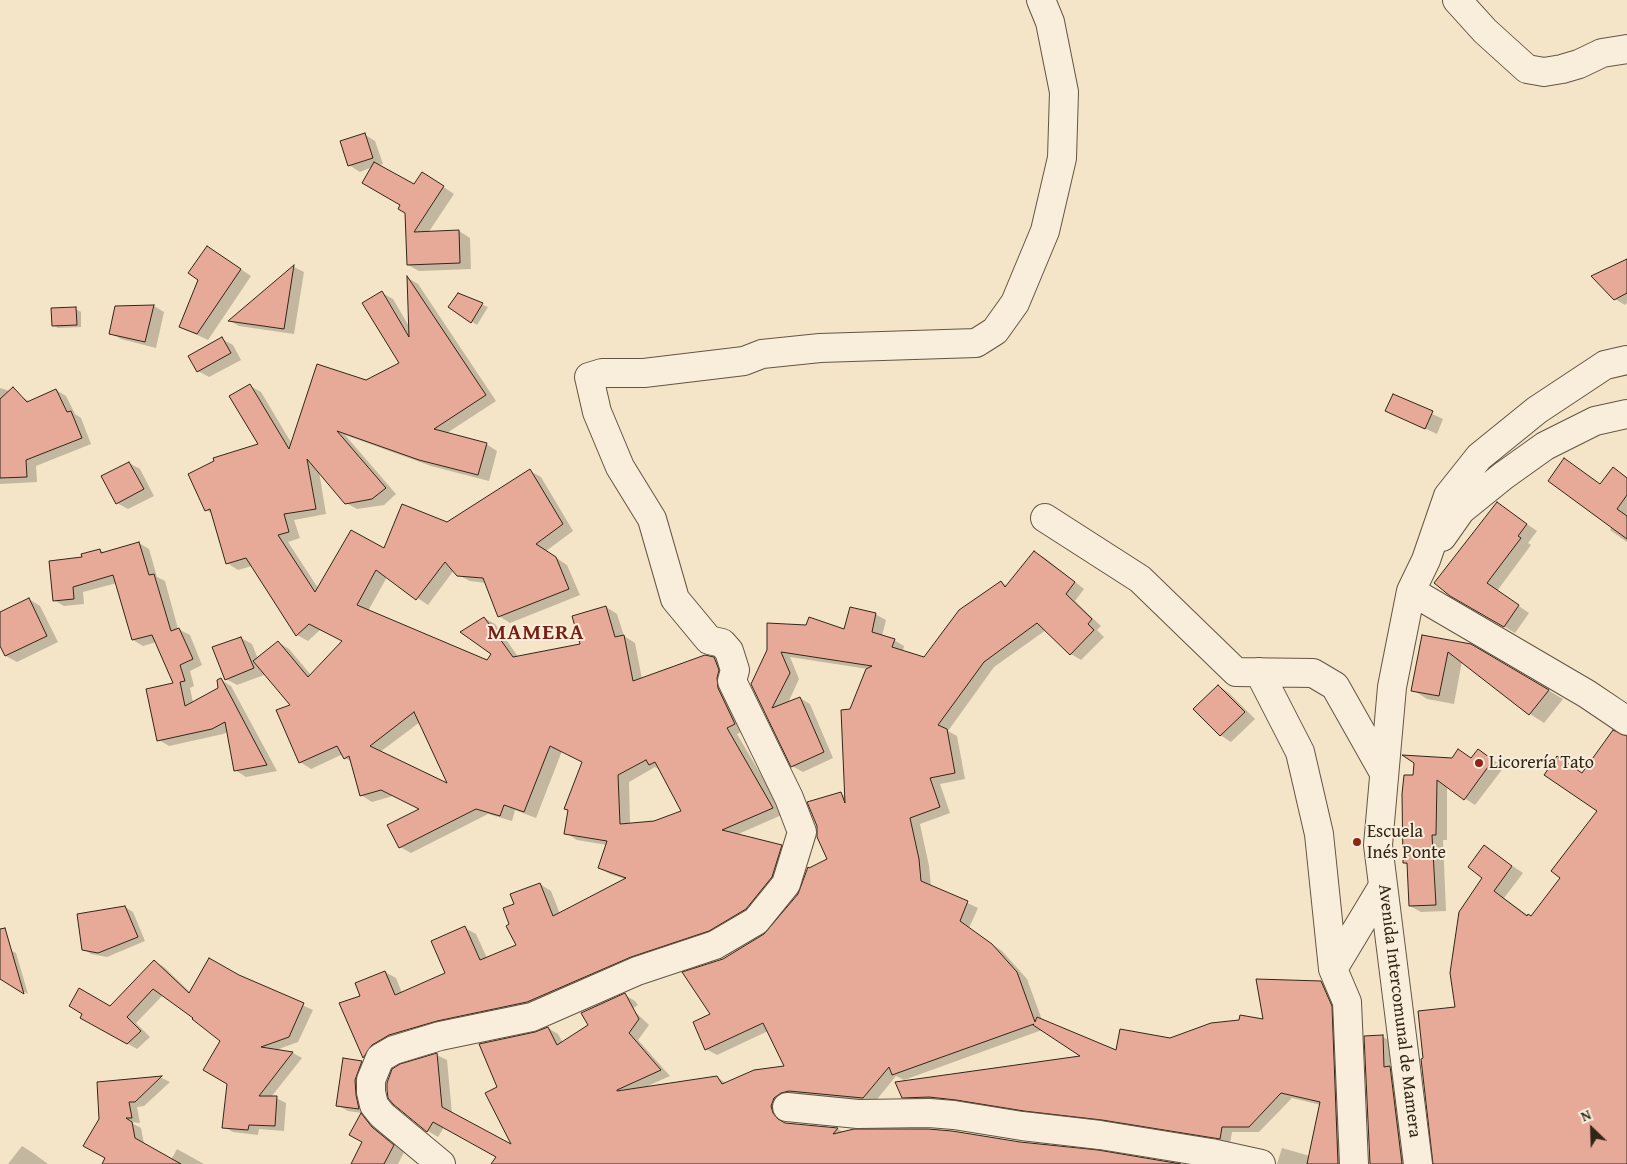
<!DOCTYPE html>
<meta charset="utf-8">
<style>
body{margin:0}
#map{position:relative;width:1627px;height:1164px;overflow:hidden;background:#f4e5c8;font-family:"Gentium Book Plus",serif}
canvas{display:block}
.north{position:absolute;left:1567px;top:1104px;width:50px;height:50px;-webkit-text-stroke:4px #f8eedb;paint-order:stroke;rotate:336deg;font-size:14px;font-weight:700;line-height:20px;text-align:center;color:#332516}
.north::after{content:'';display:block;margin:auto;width:18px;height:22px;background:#332516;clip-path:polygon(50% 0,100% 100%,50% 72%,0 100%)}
</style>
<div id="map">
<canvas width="1627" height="1164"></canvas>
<div class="north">N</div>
</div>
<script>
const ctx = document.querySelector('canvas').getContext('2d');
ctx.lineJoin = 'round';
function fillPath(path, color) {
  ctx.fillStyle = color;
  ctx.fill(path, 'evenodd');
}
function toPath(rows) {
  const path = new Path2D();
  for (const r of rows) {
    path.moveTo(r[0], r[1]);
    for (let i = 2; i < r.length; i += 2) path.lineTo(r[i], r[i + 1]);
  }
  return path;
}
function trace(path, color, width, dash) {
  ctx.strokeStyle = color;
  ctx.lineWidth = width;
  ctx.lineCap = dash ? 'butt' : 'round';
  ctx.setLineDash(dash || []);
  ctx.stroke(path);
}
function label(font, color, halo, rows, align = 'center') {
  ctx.font = font + ' "Gentium Book Plus",serif';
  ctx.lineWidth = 4;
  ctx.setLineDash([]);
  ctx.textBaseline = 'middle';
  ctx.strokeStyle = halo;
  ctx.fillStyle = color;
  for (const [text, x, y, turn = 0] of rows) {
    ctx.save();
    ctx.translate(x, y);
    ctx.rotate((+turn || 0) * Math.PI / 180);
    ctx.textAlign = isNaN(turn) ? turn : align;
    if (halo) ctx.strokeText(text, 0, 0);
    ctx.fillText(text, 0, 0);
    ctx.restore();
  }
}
fillPath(toPath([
 [364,134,375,141,383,164,379,165,415,186,433,180,454,194,428,233,459,231,470,238,471,269,419,271,408,265,406,213,402,205,372,167,360,172,349,165],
 [218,254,251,276,208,340,180,327],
 [1627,260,1627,303,1625,305,1615,299],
 [294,267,304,272,294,334,239,326,230,321],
 [408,278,418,284,496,401,447,433,486,444,497,451,489,481,431,466,345,435,396,494,384,505,357,509,346,503,319,471,326,514,294,520,300,538,288,542,318,588,385,550,448,523,530,471,541,477,573,531,546,551,567,565,580,595,510,623,499,616,486,583,470,581,458,575,454,570,428,605,387,577,368,611,488,662,493,654,484,618,495,624,519,658,582,645,606,607,617,614,624,636,635,643,642,679,713,658,725,665,746,730,737,734,784,814,736,835,781,846,792,853,757,915,375,1063,364,1057,341,1004,361,996,385,972,396,978,402,993,446,973,465,928,476,934,487,958,517,945,511,925,516,904,540,884,551,891,560,914,625,879,610,874,599,868,607,845,577,840,566,833,569,811,565,809,584,762,562,751,536,818,515,810,512,821,488,814,411,853,400,847,421,809,393,796,372,802,361,795,352,762,345,758,343,754,311,769,300,762,292,705,262,670,264,675,237,685,226,679,241,638,252,644,258,659,278,642,289,649,311,675,343,641,320,630,308,641,297,635,252,566,238,570,227,563,213,514,206,510,260,445,250,386,261,392,292,444,366,381,401,364,382,293,393,299,410,328],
 [420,722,450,786,380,752],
 [655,767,660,770,683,811,654,822,630,824,629,782],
 [458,295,488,307,477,325,449,307],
 [154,306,164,312,156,348,121,339,110,333],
 [76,309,81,312,81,327,58,328,53,325],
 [222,339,233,345,241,360,209,377,198,371],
 [0,388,16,393,30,402,56,390,66,396,75,414,81,418,91,444,36,466,37,482,0,484],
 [1394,396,1443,419,1437,434,1387,411],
 [1565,460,1601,485,1613,469,1627,477,1627,542,1610,530,1612,526],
 [129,463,140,469,154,496,128,509,117,503],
 [1498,504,1537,531,1528,543,1531,545,1497,591,1529,613,1515,633,1451,595],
 [139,543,149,549,157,577,165,581,178,629,190,635,202,665,190,671,194,686,190,688,193,703,220,689,221,680,231,686,277,771,246,777,235,770,228,732,223,734,169,746,159,740,175,684,156,642,143,646,133,640,117,583,83,592,84,604,64,606,54,600,84,558,100,550,105,553],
 [1034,552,1045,558,1084,589,1075,601,1101,626,1097,630,1104,637,1081,660,1071,654,1046,630,994,667,948,731,957,736,965,779,940,784,950,813,920,824,929,866,931,886,978,908,969,928,1002,951,1027,979,1042,1020,1117,1051,1265,1021,1321,982,1331,988,1341,1012,1348,1164,1277,1164,1282,1148,1310,1156,1321,1105,1292,1098,1259,1132,1232,1132,1230,1144,914,1103,903,1097,1083,1057,1042,1030,904,1080,896,1076,874,1103,781,1112,783,1121,786,1124,838,1129,845,1133,1020,1143,1173,1164,492,1164,498,1157,444,1127,438,1137,428,1131,437,1055,447,1060,452,1114,514,1147,499,1087,536,1034,548,1028,558,1034,563,1043,590,1026,625,995,635,1001,638,1005,632,1009,649,1025,638,1040,670,1076,643,1088,717,1077,726,1083,786,1067,768,1031,717,1055,706,1049,723,960,765,935,828,860,841,794,846,797,851,710,868,669,790,657,799,679,788,703,800,698,810,704,833,758,803,772,792,766,752,684,768,650,845,630,875,614,886,620,882,636,894,640,904,646,903,651,925,659,1001,582,1007,586],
 [29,599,40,606,58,642,17,662,6,656,0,643,0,614],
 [1423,637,1471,645,1563,699,1544,723,1530,714,1462,661,1454,704,1427,699,1413,690],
 [1219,686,1229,693,1255,719,1231,742,1220,735],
 [1627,738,1627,1164,1434,1164,1456,1008,1484,878,1484,847,1523,873,1504,898,1532,918,1561,877,1599,811,1583,774],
 [1459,751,1473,759,1479,751,1504,767,1475,805,1447,787,1447,840,1443,840,1446,911,1421,912,1410,906,1408,865,1404,863,1414,777,1452,759],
 [125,907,133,912,145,941,107,957,91,954,83,949],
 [12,951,16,953,28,994,0,978,0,970],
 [154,961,164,967,190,992,238,976,313,1010,298,1042,276,1050,293,1053,302,1058,271,1097,276,1098,286,1103,284,1131,259,1129,258,1135,233,1132,224,1127,229,1083,222,1040,163,995,136,1023,150,1037,137,1049,82,1018,110,1007],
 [1383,1037,1390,1041,1390,1068,1397,1072,1409,1164,1372,1164],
 [361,1062,372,1068,369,1114,348,1111,337,1105],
 [162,1078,170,1082,144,1106,137,1107,140,1123,130,1122,141,1128,144,1144,171,1160,177,1149,204,1164,103,1164,107,1158,100,1119,98,1083],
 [361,1115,372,1121,383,1135,404,1152,398,1164,352,1164,363,1142],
 [22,1146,33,1153,48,1164,8,1164]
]), '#0003');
const building = toPath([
 [365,133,373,158,348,166,340,141,365,133],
 [374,162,414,184,422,172,444,186,414,232,459,230,460,263,407,265,405,213,398,209,400,205,362,183,374,162],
 [207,246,241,269,197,334,179,327,198,280,188,273,207,246],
 [1627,259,1627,293,1614,300,1591,276,1627,259],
 [294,265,284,329,228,321,294,265],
 [407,276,486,395,434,429,487,443,478,475,419,460,337,431,386,488,372,499,345,504,307,459,316,509,284,514,289,532,278,535,315,592,351,530,384,548,402,504,447,522,530,469,563,524,536,544,556,557,569,589,498,617,483,578,457,576,445,562,416,600,376,570,357,605,487,660,491,654,460,632,484,617,513,657,580,644,572,616,606,606,615,637,624,635,633,681,705,655,714,657,719,670,717,678,718,688,735,724,727,728,773,808,722,830,782,845,772,877,746,909,709,931,631,957,527,1002,437,1021,389,1035,372,1045,363,1058,339,1003,360,996,355,983,385,971,395,995,445,973,431,941,465,926,480,960,516,945,506,926,509,924,503,908,514,904,510,894,540,883,553,916,626,878,598,868,607,841,564,834,568,810,564,809,582,762,550,746,524,812,504,805,500,816,476,809,399,848,387,825,419,809,381,790,360,796,349,756,344,759,337,746,299,763,276,710,290,705,253,661,278,641,308,677,342,641,309,624,296,636,246,558,226,564,210,509,205,511,188,474,214,461,213,458,258,444,229,396,250,384,289,449,317,364,366,380,399,363,362,303,382,291,409,337,407,276],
 [414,712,447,783,370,746,414,712],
 [646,760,649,765,655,762,681,811,654,821,620,824,618,775,646,760],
 [458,293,483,303,471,323,448,307,458,293],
 [154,305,145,342,109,334,115,306,154,305],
 [76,307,77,325,52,326,51,308,76,307],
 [222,337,231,353,197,372,188,356,222,337],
 [13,387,27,402,56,389,67,412,71,411,82,438,26,460,27,477,0,478,0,399,13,387],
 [1393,394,1433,411,1425,429,1385,411,1393,394],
 [1564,458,1600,484,1613,467,1627,478,1627,495,1617,509,1627,516,1627,539,1548,481,1564,458],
 [129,462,144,489,116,504,101,476,129,462],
 [1497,502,1527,524,1518,536,1521,538,1487,583,1519,605,1504,627,1450,596,1434,583,1497,502],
 [139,542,149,575,154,574,171,631,179,628,193,659,180,665,185,681,180,682,185,706,218,688,217,680,221,678,267,765,234,771,225,722,212,729,157,741,146,689,173,683,152,635,132,640,113,575,73,587,74,599,53,601,49,561,82,557,81,554,100,549,101,553,139,542],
 [1034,551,1075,582,1066,594,1092,619,1088,624,1094,630,1070,655,1037,623,984,662,938,725,947,729,955,773,930,778,940,807,910,818,919,859,921,881,968,901,960,921,992,944,1017,972,1035,1022,1037,1017,1116,1050,1120,1029,1170,1038,1211,1023,1239,1020,1240,1015,1263,1019,1256,979,1321,981,1332,1006,1338,1164,1307,1164,1320,1102,1281,1093,1249,1127,1222,1127,1220,1139,1102,1120,1024,1111,956,1100,929,1097,902,1098,895,1082,1080,1056,1033,1025,1034,1024,892,1075,889,1067,863,1098,789,1091,781,1093,774,1098,771,1106,773,1113,778,1119,785,1123,838,1128,833,1134,854,1129,928,1129,952,1131,1020,1142,1098,1150,1181,1164,491,1164,496,1157,433,1122,427,1132,393,1104,388,1098,387,1090,387,1083,392,1069,400,1064,437,1053,442,1107,511,1144,485,1093,497,1087,479,1044,535,1032,548,1027,557,1045,588,1025,581,1013,625,993,639,1019,629,1033,661,1070,617,1090,617,1091,717,1076,722,1084,754,1070,784,1066,763,1023,705,1050,693,1022,710,1014,682,972,723,959,764,934,798,894,808,867,809,868,827,859,817,837,817,826,807,802,841,792,845,803,841,710,850,709,866,669,872,666,781,652,790,673,772,708,800,697,824,752,791,767,751,684,767,650,767,623,806,625,809,617,844,629,850,607,876,613,872,632,895,639,892,647,924,657,959,610,1001,581,1005,587,1034,551],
 [29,598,47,636,5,656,0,646,0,612,29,598],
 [1422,635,1471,644,1549,690,1529,715,1448,652,1439,696,1411,691,1422,635],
 [241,637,254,668,225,680,212,647,241,637],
 [1218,685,1245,712,1220,736,1193,709,1218,685],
 [1613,730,1627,736,1627,1164,1433,1164,1421,1059,1423,1058,1418,1011,1455,1007,1450,973,1459,912,1482,878,1468,867,1484,845,1512,866,1494,891,1527,916,1528,914,1531,916,1560,878,1551,871,1597,811,1544,775,1557,756,1582,773,1613,730],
 [1458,749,1471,758,1478,749,1493,760,1464,800,1437,780,1436,835,1432,835,1436,905,1409,906,1407,863,1403,863,1402,794,1404,775,1413,775,1414,763,1402,755,1452,758,1458,749],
 [125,906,138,937,98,953,82,950,77,914,125,906],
 [5,928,24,994,0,979,0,929,5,928],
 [209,958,239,975,304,1003,289,1037,261,1047,293,1052,259,1096,277,1096,275,1126,249,1125,248,1130,222,1128,227,1084,203,1070,220,1041,192,1019,193,1018,153,989,127,1017,141,1031,127,1044,80,1018,82,1014,69,1006,79,988,110,1006,154,960,189,993,209,958],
 [1383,1035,1384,1067,1390,1066,1402,1164,1370,1164,1364,1036,1383,1035],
 [343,1058,362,1061,355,1080,356,1095,359,1109,336,1106,343,1058],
 [162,1076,135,1102,129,1102,132,1118,126,1118,132,1122,135,1138,181,1164,102,1164,105,1158,83,1146,99,1119,97,1082,162,1076],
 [361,1113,372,1127,394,1145,384,1164,351,1164,362,1142,349,1135,361,1113]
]);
fillPath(building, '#e7aa98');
trace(building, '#332516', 1);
const minor = toPath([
 [1457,0,1485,31,1527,69,1544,72,1562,69,1579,64,1602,53,1627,49],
 [1045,518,1140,579,1236,672,1313,673,1335,686,1383,771],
 [1442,537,1461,510,1503,476,1545,446,1595,421,1627,414],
 [1411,591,1587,694,1627,721],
 [1259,672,1300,752,1319,834,1333,969,1347,1002,1354,1164],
 [1333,969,1383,886],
 [787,1107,858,1114,929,1113,954,1115,1022,1126,1100,1135,1211,1153,1261,1164],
 [441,1164,382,1115,374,1105,371,1092,371,1080,380,1058,394,1050,440,1036,532,1017,637,971,715,945,756,921,786,884,802,832,789,798,732,681,735,670,729,651,722,643,709,640,675,599,652,519,620,467,597,412,589,377,602,373,644,373,744,361,762,354,820,348,976,343,995,331,1015,303,1045,231,1062,158,1064,92,1050,22,1041,0],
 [1418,1164,1378,845,1392,687,1411,591,1426,560,1448,496,1479,457,1537,410,1605,365,1627,360]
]);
trace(minor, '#635542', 30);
trace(minor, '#f8eedb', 28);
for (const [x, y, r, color] of [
 [1479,763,5,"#8f2418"],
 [1357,842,5,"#8f2418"]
]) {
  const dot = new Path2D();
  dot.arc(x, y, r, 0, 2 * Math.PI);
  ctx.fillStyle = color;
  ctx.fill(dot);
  trace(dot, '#f8eedb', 2);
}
label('18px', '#332516', '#f8eedb', [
 ["Licorería Tato",1489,763],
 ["Escuela",1367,832],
 ["Inés Ponte",1367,853]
], 'left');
label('18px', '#332516', '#f8eedb', [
 ["Avenida Intercomunal de Mamera",1399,1011,83]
]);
ctx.letterSpacing = '1px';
label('bold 22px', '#7a1f14', '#f8eedb', [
 ["MAMERA",536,633]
]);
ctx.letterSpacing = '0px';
</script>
